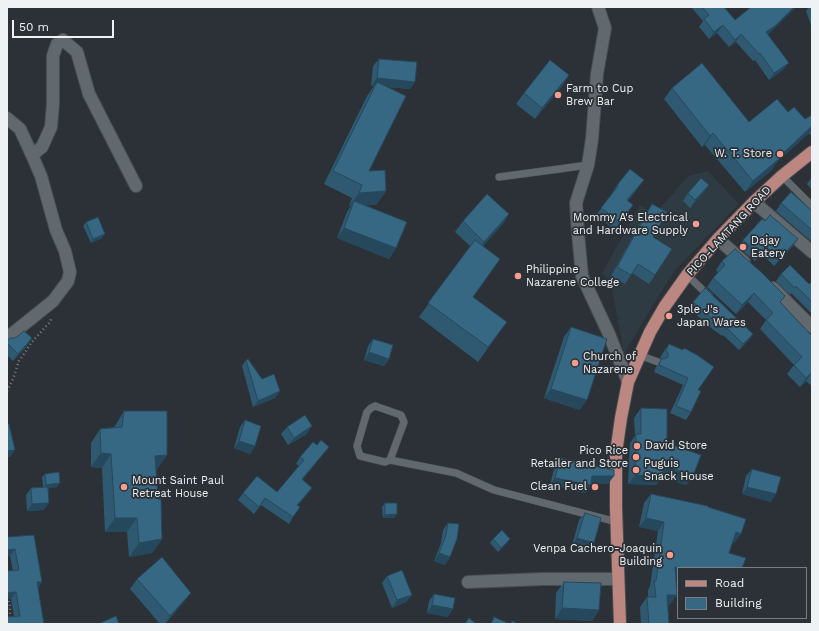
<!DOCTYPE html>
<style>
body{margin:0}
#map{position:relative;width:819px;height:631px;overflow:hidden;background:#2b3136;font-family:"Work Sans",sans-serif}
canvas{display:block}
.frame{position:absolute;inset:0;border:8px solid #eef2f5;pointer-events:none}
.legend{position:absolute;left:677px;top:567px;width:130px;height:52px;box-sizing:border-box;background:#2b3136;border:1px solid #797e82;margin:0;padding:5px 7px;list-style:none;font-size:12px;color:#eef2f5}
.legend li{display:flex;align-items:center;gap:8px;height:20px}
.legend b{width:20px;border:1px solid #797e82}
.scale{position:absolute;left:12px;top:20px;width:102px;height:18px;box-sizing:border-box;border:2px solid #eef2f5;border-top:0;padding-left:5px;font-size:12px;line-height:14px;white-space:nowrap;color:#eef2f5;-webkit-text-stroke:3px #2b3136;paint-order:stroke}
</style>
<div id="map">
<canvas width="819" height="631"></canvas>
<div class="frame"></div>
<ul class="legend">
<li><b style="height:5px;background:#bd8781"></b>Road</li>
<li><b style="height:11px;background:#366783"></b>Building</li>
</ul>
<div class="scale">50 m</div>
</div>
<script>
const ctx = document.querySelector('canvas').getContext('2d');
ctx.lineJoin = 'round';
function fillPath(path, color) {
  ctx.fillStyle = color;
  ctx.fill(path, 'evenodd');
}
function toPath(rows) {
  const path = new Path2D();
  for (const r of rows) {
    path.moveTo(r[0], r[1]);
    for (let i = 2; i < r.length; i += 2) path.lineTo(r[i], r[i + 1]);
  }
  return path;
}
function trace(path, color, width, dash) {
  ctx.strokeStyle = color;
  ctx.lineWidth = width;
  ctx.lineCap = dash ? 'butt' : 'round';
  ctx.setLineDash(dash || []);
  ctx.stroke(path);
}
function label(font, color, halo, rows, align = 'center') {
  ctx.font = font + ' "Work Sans",sans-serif';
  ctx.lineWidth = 3.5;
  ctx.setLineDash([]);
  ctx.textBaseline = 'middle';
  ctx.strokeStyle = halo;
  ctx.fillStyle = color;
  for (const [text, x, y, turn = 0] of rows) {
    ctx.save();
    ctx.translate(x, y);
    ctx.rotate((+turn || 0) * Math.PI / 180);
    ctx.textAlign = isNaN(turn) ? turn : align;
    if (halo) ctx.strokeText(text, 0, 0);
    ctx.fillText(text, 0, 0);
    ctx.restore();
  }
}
fillPath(toPath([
 [708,171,739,204,676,269,659,295,624,354,611,283,602,273,640,205,655,214,688,176]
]), '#2e3b43');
const lane = toPath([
 [782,176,812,206],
 [499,177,559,169,588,165],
 [687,275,709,296],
 [639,355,658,362],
 [375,406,401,415,404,422,390,460,385,462,360,456,357,446,367,412,371,408,375,406],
 [390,460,456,473,494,490,617,522]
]);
const street = toPath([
 [598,7,605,28,597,74,592,139,588,165,576,203,578,233,582,276,609,334,628,382],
 [7,118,20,129,32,155,41,176,56,230,65,251,70,272,68,281,53,301,7,338],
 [32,155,42,147,51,127,53,104,53,56,57,44,63,40,77,52,89,94,136,186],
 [754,202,812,252],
 [718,239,744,262],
 [773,288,812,327],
 [468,582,543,579,618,579]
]);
const primary = toPath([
 [620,624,616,508,616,453,621,418,628,382,650,332,665,306,687,275,718,239,754,202,782,176,812,152]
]);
trace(lane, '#484d51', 8);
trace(street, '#484d51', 14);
trace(primary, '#484d51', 14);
trace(toPath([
 [7,391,13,379,19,361,32,342,50,322,51,319],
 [8,597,10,607,10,624]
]), '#7a7f83', 2.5, [1, 3]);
trace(lane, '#62696e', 7);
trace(street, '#62696e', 12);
trace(primary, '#bd8781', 12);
fillPath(toPath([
 [691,7,724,7,735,20,750,8,750,7,796,7,768,34,783,70,769,80,755,60,753,61,736,42,729,47,717,33,709,39,699,27,703,21],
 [809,7,812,7,812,28,806,11],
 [379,59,415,82,410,89,387,87,369,171,386,191,376,205,365,205,396,248,389,259,337,238,347,212,351,206,349,206,352,198,324,184,367,96,374,86,371,86,373,66],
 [569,75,562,86,535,119,516,104,524,93],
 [672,88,749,122,788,112,805,119,812,115,812,137,809,133,775,164,772,170,745,192,705,145,702,147,664,99],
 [812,177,812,190,807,184],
 [617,185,639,187,628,201,633,205,615,230,596,215,613,193,612,193],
 [709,185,704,192,690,208,683,201,688,193],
 [781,203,812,211,812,242,776,211],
 [652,204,653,237,655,275,649,284,632,273,625,284,611,276,646,213],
 [509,214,502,225,483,246,490,273,473,297,497,336,478,362,419,317,470,246,455,232,463,221],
 [86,222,102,238,91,243,83,226],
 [743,240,793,246,774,266,762,254,755,261,738,247],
 [722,261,781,303,812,336,812,386,806,381,800,387,787,374,794,365,760,329,766,320,748,302,736,314,707,287,713,278,718,273,716,270],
 [781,274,809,284,812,282,812,314,791,293,790,295,776,281],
 [693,302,753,334,749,340,739,350,723,335,722,336,711,328,689,308],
 [571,327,580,410,544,398,564,337],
 [373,339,389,359,384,366,364,360,368,346],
 [7,341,27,346,13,361,7,355],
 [669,344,698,390,691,412,686,420,670,413,683,385,654,372,656,367,662,359,660,358,664,351],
 [246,360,262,379,280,391,275,398,253,407,242,366],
 [641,408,693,476,686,485,662,477,656,485,628,484,630,443,635,436,634,418],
 [124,411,167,455,157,469,156,469,158,499,162,539,152,553,129,557,127,532,105,532,102,468,91,467,91,443,100,429,114,427,115,426],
 [245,420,255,446,250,454,234,448,240,427],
 [287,427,307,434,288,445,281,434],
 [324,453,303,479,307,495,298,505,293,517,289,524,261,505,254,514,238,500,243,493,277,492,299,466,296,464,300,457],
 [560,458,608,484,591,483,585,493,550,485,555,465],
 [752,469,771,502,742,494,746,476],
 [45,474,57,487,48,488,44,510,27,511,26,495,31,488,43,487,42,477],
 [651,494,708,507,734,543,732,543,678,568,676,577,677,595,670,604,668,605,669,624,641,624,640,607,647,597,648,597,648,590,650,586,658,531,639,527,644,503],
 [385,503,397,514,394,518,383,518,382,507],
 [585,513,589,550,572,545,579,520],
 [448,523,450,557,445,565,434,561,441,543,443,530],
 [7,537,42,582,38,588,44,624,7,624,7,617,14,616,11,599,7,599,7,571,13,571,10,556,7,556],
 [493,539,508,542,498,552,490,543],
 [387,576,412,595,406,602,392,608,382,583],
 [137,579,183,603,165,624,160,624,130,589],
 [564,582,599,610,592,621,555,619,556,593],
 [434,594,448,617,427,613,429,601]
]), '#2e5971');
fillPath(toPath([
 [794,7,796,7,770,33,761,39,766,32],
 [723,25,717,33,709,39,714,32],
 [741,34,736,42,729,47,735,40],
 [789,63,783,70,769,80,774,73],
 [569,75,562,86,535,119,542,108],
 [377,78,415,82,410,89,375,86,377,82,374,86,371,86],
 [812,126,812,129,809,133,775,164,772,170,745,192,753,181],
 [713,133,705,145,702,147,710,136],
 [644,180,639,187,622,208,627,200],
 [709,185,704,192,690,208,695,200],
 [386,191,376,205,353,206,354,201,351,206,349,206,359,193],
 [509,214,502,225,477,252,484,242],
 [344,228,396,248,389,259,337,238],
 [105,234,102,238,91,243,93,239],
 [798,239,793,246,774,266,779,259],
 [766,247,762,254,755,261,759,254],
 [754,293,748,302,736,314,742,305],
 [507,322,497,336,478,362,488,347],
 [753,334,749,340,739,350,743,344],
 [32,338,27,346,13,361,18,354],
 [369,352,389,359,384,366,364,360],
 [812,372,806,381,800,387,806,378],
 [551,389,587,400,580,410,544,398],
 [280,391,275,398,253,407,258,401],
 [312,426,307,434,288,445,294,438],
 [239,441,255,446,250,454,234,448],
 [15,450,10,457,7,457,7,451],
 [101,453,111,454,102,468,91,467],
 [167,455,157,469,145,470,155,456],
 [663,465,693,476,686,485,662,477,656,485,628,484,635,475],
 [592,476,614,476,608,484,587,483],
 [555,478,591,485,585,493,550,485],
 [60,483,57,487,44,489,46,485],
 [747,487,776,494,771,502,742,494],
 [312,488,307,495,292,511,297,505],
 [49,503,44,510,27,511,32,504],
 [397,514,394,518,383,518,385,515],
 [115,518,137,518,127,532,105,532],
 [646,518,664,522,658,531,639,527],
 [736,532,741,534,734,543,729,542],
 [577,538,594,543,589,550,572,545],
 [162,539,152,553,129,557,139,543],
 [510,539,508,542,498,552,501,548],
 [15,549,10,556,7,556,7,550],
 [439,553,450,557,445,565,434,561],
 [675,567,683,568,678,568,678,578,668,576],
 [37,582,42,582,37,589],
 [16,592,11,599,7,599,7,593],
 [191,593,183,603,164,624,170,616],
 [412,595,406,602,392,608,397,600],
 [667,595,677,595,670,604,660,605],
 [432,605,453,609,448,617,427,613],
 [562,608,599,610,592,621,555,619]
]), '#26485c');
const building = toPath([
 [702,7,724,7,735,20,751,7,794,7,775,26,766,32,789,63,774,73,760,53,759,54,741,34,735,40,723,25,714,32,704,19,709,15,702,7],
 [379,59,417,62,415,82,377,78,379,59],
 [550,60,569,75,542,108,524,93,550,60],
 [702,63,749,122,777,99,788,112,794,107,805,119,812,115,812,126,779,157,780,158,753,181,713,133,710,136,672,88,702,63],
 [377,82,406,96,369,171,385,170,386,191,359,193,362,185,333,171,377,82],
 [630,169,644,180,627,200,633,205,620,222,601,208,618,186,617,185,630,169],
 [701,178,709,185,695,200,688,193,701,178],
 [791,192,812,211,812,230,781,203,791,192],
 [487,194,509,214,484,242,463,221,487,194],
 [354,201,407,222,396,248,344,228,354,201],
 [652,204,667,212,653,237,672,249,655,275,638,264,631,275,617,267,652,204],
 [770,215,798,239,779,259,766,247,759,254,743,240,762,219,765,221,770,215],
 [98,217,105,234,93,239,86,222,98,217],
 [475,240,500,259,473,297,507,322,488,347,428,303,475,240],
 [735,249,761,272,785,296,780,302,812,336,812,372,806,378,794,365,802,357,766,320,773,313,754,293,742,305,713,278,725,265,722,261,735,249],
 [790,265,809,284,812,282,812,302,796,286,795,288,781,274,790,265],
 [705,288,753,334,743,344,727,328,726,330,715,322,705,312,693,302,705,288],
 [571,327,607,339,587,400,551,389,571,327],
 [24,331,32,338,18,354,7,343,7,341,10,338,14,338,17,337,24,331],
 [373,339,393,345,389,359,369,352,373,339],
 [669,344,683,350,684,348,697,355,714,367,698,390,701,391,691,412,676,406,688,378,659,365,661,359,664,359,668,357,668,353,666,350,669,344],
 [248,359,262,379,274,374,280,391,258,401,246,360,248,359],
 [641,408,667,409,667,443,701,455,693,476,663,465,662,476,635,475,636,434,641,434,641,408],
 [124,411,167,411,167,455,155,456,158,499,161,499,162,539,139,543,137,518,115,518,111,454,101,453,100,429,122,427,124,411],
 [305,415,312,426,294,438,287,427,305,415],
 [245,420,261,426,255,446,239,441,245,420],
 [7,424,9,424,15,450,7,451,7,424],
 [321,440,329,447,302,479,312,488,297,505,300,507,293,517,265,498,259,507,243,493,257,476,277,492,304,460,300,457,313,442,317,445,321,440],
 [560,458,614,470,614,476,592,476,591,485,555,478,560,458],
 [752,469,781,477,776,494,747,487,752,469],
 [59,472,60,483,46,485,45,474,59,472],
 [48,487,49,503,32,504,31,488,48,487],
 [651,494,708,506,708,507,746,519,741,534,736,532,729,553,746,558,742,568,683,568,675,567,677,595,667,595,669,624,649,624,647,597,656,597,654,581,656,581,664,522,646,518,651,494],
 [385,503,397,503,397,514,385,515,385,503],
 [585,513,601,518,594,543,577,538,585,513],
 [448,523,459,524,457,539,450,557,439,553,446,535,448,523],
 [502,530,510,539,501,548,493,539,502,530],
 [34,535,42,582,37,582,44,624,7,624,7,617,20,616,16,592,7,593,7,571,19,570,15,549,7,550,7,537,34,535],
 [162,557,191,593,170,616,137,579,162,557],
 [402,570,412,595,397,600,387,576,402,570],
 [564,582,601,583,599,610,562,608,564,582],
 [434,594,455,598,453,609,432,605,434,594],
 [116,616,119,624,98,624,116,616],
 [494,617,510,624,491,624,494,617],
 [469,618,476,624,465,624,469,618],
 [512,621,518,624,511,624,512,621]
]);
fillPath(building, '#366783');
trace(building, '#26485c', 1);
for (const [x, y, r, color] of [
 [558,95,4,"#f59d8f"],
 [780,154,4,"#f59d8f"],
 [696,224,4,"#f59d8f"],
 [743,247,4,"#f59d8f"],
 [518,276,4,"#f59d8f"],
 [669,316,4,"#f59d8f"],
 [575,363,4,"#f59d8f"],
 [637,446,4,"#f59d8f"],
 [636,457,4,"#f59d8f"],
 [636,470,4,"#f59d8f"],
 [124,487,4,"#f59d8f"],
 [595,487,4,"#f59d8f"],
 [670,555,4,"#f59d8f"]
]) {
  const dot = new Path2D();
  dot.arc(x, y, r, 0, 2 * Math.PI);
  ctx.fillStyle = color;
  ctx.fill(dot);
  trace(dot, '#2b3136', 1.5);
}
label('11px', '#eef2f5', '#2b3136', [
 ["Farm to Cup",566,89],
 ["Brew Bar",566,102],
 ["W. T. Store",772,154,"right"],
 ["Mommy A's Electrical",688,218,"right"],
 ["and Hardware Supply",688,231,"right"],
 ["Dajay",751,241],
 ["Eatery",751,254],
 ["Philippine",526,270],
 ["Nazarene College",526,283],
 ["3ple J's",677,310],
 ["Japan Wares",677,323],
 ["Church of",583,357],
 ["Nazarene",583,370],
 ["David Store",645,446],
 ["Pico Rice",628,451,"right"],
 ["Retailer and Store",628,464,"right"],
 ["Puguis",644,464],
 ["Snack House",644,477],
 ["Mount Saint Paul",132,481],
 ["Retreat House",132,494],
 ["Clean Fuel",587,487,"right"],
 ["Venpa Cachero-Joaquin",662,549,"right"],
 ["Building",662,562,"right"]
], 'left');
label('11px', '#eef2f5', '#2b3136', [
 ["PICO-LAMTANG ROAD",729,231,-47]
]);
</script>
